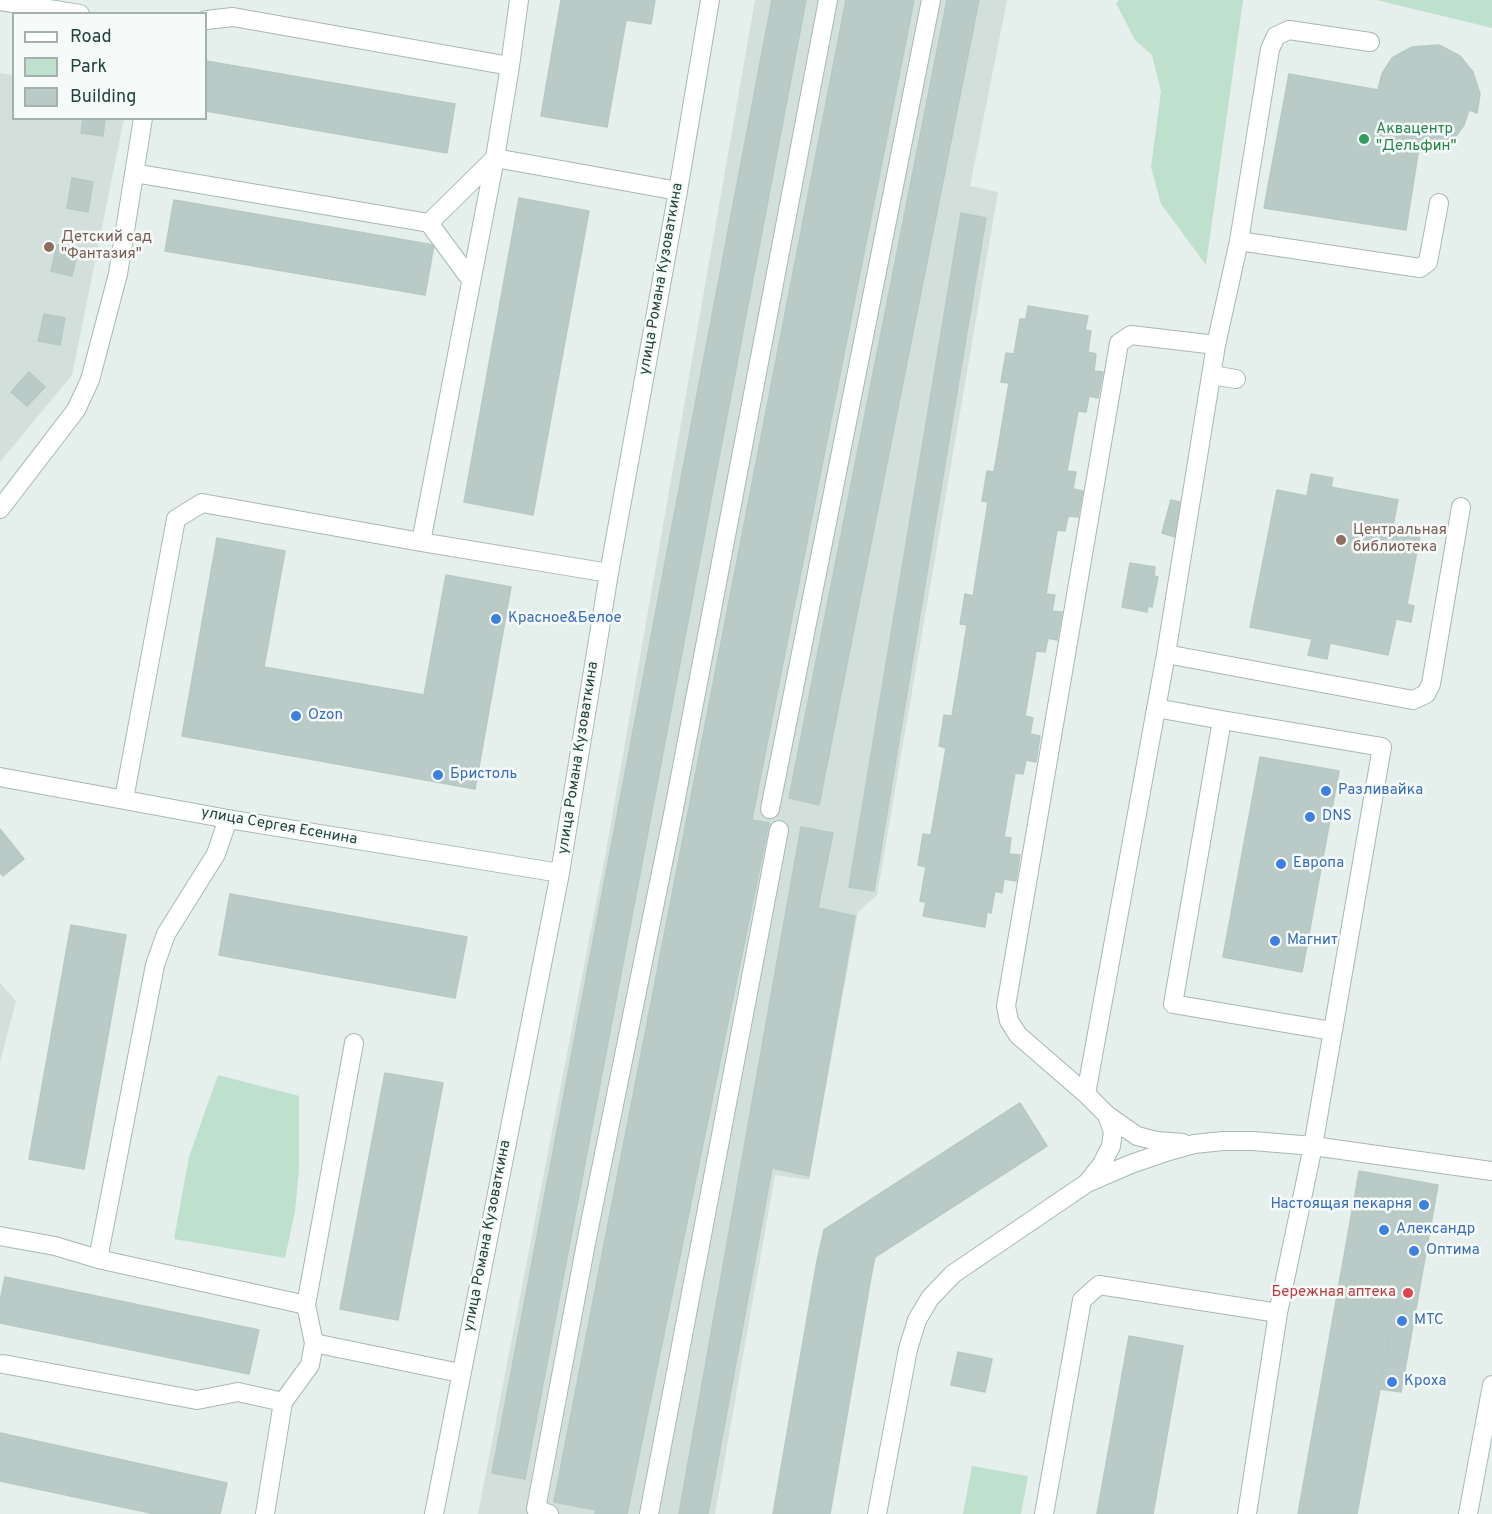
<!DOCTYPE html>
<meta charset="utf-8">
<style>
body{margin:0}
#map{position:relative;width:1492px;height:1514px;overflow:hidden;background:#e5efec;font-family:Overpass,sans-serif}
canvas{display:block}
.legend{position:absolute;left:12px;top:12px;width:195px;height:108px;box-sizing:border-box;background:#f6fbf9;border:2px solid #a2b1ae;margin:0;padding:8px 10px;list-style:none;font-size:18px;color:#23423e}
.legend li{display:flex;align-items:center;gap:12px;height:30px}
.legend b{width:30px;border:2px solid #a2b1ae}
</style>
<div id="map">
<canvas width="1492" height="1514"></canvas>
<ul class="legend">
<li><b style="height:8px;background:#fff"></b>Road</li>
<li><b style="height:16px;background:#bee0cd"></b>Park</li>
<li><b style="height:16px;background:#bacac6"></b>Building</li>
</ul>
</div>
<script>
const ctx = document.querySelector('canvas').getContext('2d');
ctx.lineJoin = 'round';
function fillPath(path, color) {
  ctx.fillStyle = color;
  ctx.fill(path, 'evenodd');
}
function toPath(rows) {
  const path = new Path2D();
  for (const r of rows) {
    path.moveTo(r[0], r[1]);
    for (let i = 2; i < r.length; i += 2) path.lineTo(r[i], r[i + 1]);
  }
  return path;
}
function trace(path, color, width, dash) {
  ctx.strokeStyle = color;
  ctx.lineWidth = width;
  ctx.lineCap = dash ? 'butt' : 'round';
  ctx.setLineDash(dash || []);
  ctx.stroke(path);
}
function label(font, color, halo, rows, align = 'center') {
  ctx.font = font + ' Overpass,sans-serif';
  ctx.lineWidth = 5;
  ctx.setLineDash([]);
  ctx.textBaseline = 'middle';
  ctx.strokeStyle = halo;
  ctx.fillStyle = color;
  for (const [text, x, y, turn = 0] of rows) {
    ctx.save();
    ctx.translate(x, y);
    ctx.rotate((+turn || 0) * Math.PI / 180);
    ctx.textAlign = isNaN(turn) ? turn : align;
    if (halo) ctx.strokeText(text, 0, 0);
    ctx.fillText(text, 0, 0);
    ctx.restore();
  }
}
fillPath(toPath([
 [755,0,1007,0,970,186,998,192,877,895,858,912,809,1180,775,1175,715,1514,478,1514,605,857],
 [0,73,13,75,14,118,124,119,72,375,0,462],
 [0,983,16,1001,0,1062]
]), '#d3dfdb');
fillPath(toPath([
 [1119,0,1243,0,1206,265,1161,204,1151,167,1161,92,1152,55,1135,40,1116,3],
 [1377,0,1492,0,1492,28],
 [218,1075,299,1096,299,1169,295,1211,285,1258,174,1239,189,1157],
 [972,1466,1028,1476,1021,1514,963,1514]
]), '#bee0cd');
const building = toPath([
 [561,0,655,0,651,24,626,20,607,127,541,116,561,0],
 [772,0,806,0,525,1479,492,1473,772,0],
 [846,0,914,0,752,820,769,823,627,1514,595,1514,596,1510,554,1502,846,0],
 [947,0,979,0,819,805,789,798,947,0],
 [1439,45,1460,56,1473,72,1480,94,1477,113,1469,110,1464,125,1456,136,1447,141,1432,146,1419,147,1406,230,1264,208,1289,74,1378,90,1382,74,1392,58,1412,47,1439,45],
 [206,61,455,104,447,153,206,111,206,61],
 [83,118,105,118,103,136,81,133,83,118],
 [72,178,93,182,88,212,67,208,72,178],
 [519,198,589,211,533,515,464,502,519,198],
 [174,200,434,245,425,295,165,251,174,200],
 [961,213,986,218,874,891,849,887,961,213],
 [57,245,78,249,72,276,51,271,57,245],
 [1028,306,1088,316,1085,330,1091,331,1088,352,1096,354,1094,371,1103,372,1098,398,1089,396,1086,412,1078,411,1067,471,1076,472,1073,489,1083,491,1078,517,1068,516,1065,531,1057,530,1046,594,1055,595,1052,611,1062,612,1057,640,1048,638,1045,652,1036,651,1025,716,1033,718,1030,734,1040,736,1036,762,1026,760,1023,774,1015,773,1004,837,1011,838,1009,854,1020,855,1016,881,1004,879,1002,893,995,891,991,913,987,912,985,927,923,916,926,902,920,901,926,867,918,865,923,834,931,835,946,748,939,746,944,715,952,716,967,625,960,624,965,594,973,596,988,502,982,501,987,471,994,472,1009,383,1001,382,1006,353,1014,354,1020,319,1026,319,1028,306],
 [44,314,65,318,60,345,38,341,44,314],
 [29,372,45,387,27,406,11,392,29,372],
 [1311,474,1333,478,1331,487,1398,500,1392,530,1420,535,1407,604,1414,606,1411,622,1396,619,1388,655,1330,643,1327,659,1308,655,1312,639,1250,627,1277,490,1307,496,1311,474],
 [1171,500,1184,503,1175,537,1162,533,1171,500],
 [217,538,285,551,264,667,424,695,446,575,511,587,475,789,182,736,217,538],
 [1130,563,1155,567,1154,576,1158,577,1152,607,1148,606,1147,612,1122,607,1130,563],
 [1260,757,1339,771,1302,972,1223,957,1260,757],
 [801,827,833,833,818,908,855,916,809,1176,772,1168,708,1514,679,1514,801,827],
 [0,829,24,859,3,876,0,873,0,829],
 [230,894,467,937,455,998,219,955,230,894],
 [71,925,126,935,84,1169,29,1159,71,925],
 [385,1073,443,1083,398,1320,340,1309,385,1073],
 [1020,1103,1047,1146,875,1257,872,1271,817,1261,824,1230,1020,1103],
 [1359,1171,1438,1185,1401,1392,1380,1389,1414,1199,1356,1189,1359,1171],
 [1356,1189,1414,1199,1380,1389,1357,1514,1298,1514,1356,1189],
 [817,1261,872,1271,830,1514,773,1514,817,1261],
 [5,1277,259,1330,249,1374,0,1323,0,1301,5,1277],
 [1129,1336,1183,1346,1153,1514,1097,1514,1129,1336],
 [958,1352,992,1359,985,1392,951,1385,958,1352],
 [0,1433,227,1483,220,1514,155,1514,0,1481,0,1433]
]);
fillPath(building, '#bacac6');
trace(building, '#b7c9c4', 1.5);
const minor = toPath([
 [0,1,80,14],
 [206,20,233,17,510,66,495,158,421,542],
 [510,66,519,0],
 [134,173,429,223,495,158,678,191],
 [429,223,471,280],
 [1239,241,1270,49,1276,36,1289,30,1370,42],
 [1211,375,1236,379],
 [0,509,76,410,90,380,118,274,143,118],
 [1166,654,1413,700,1426,694,1431,684,1461,507],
 [1156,708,1222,720],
 [0,777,228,819,560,873],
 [124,799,176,519,202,503,421,542,609,573],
 [770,809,931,0],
 [228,819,216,854,166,934,155,965,98,1259,306,1305,314,1343,460,1373],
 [1086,1094,1166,654,1216,345],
 [1107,1115,1137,1136,1157,1141,1183,1143],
 [1087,1183,1102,1164,1111,1146,1113,1132,1107,1115,1086,1094,1018,1035,1009,1021,1006,1006,1119,343,1131,335,1216,345,1239,241,1420,268,1428,262,1439,203],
 [0,1236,55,1246,98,1259],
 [306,1305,354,1043],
 [3,1364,197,1400,238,1392,283,1402],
 [265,1514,283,1402,310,1365,314,1343],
 [434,1514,560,873,609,573,678,191,710,0],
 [549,1514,536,1509,587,1238,674,809,828,0],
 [649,1514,779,830],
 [877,1514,908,1349,917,1320,930,1298,953,1274,1087,1183,1131,1164,1169,1151,1194,1144,1223,1141,1253,1141,1313,1146,1492,1171],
 [1044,1514,1082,1300,1099,1285,1278,1313],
 [1247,1514,1278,1313,1313,1146,1382,747,1222,720,1173,1004,1332,1031],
 [1468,1514,1492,1385]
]);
trace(minor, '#a7b8b4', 20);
trace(minor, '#fff', 18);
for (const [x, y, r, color] of [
 [1364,139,6,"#2e9e5b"],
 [49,247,6,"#8d6e63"],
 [1341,540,6,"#8d6e63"],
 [496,619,6,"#3f7fe0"],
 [296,716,6,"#3f7fe0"],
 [438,775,6,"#3f7fe0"],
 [1326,791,6,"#3f7fe0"],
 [1310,817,6,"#3f7fe0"],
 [1281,864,6,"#3f7fe0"],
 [1275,941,6,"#3f7fe0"],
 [1424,1205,6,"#3f7fe0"],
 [1384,1230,6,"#3f7fe0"],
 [1414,1251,6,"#3f7fe0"],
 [1408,1293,6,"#e0444e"],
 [1402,1321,6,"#3f7fe0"],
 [1392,1382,6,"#3f7fe0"]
]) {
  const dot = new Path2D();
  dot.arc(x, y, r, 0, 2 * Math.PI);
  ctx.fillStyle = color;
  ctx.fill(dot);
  trace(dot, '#f6fbf9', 2);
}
label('15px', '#27864d', '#f6fbf9', [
 ["Аквацентр",1376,130],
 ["\"Дельфин\"",1376,147]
], 'left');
label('15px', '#785e54', '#f6fbf9', [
 ["Детский сад",61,238],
 ["\"Фантазия\"",61,255],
 ["Центральная",1353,531],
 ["библиотека",1353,548]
], 'left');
label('15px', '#23423e', '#f6fbf9', [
 ["улица Романа Кузоваткина",662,279,-80],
 ["улица Романа Кузоваткина",579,758,-81],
 ["улица Сергея Есенина",279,827,10],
 ["улица Романа Кузоваткина",488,1236,-79]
]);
label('15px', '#366cbe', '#f6fbf9', [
 ["Красное&Белое",508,619],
 ["Ozon",308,716],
 ["Бристоль",450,775],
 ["Разливайка",1338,791],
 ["DNS",1322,817],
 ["Европа",1293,864],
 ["Магнит",1287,941],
 ["Настоящая пекарня",1412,1205,"right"],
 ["Александр",1396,1230],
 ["Оптима",1426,1251],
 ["МТС",1414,1321],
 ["Кроха",1404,1382]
], 'left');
label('15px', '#be3a42', '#f6fbf9', [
 ["Бережная аптека",1396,1293]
], 'right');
</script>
